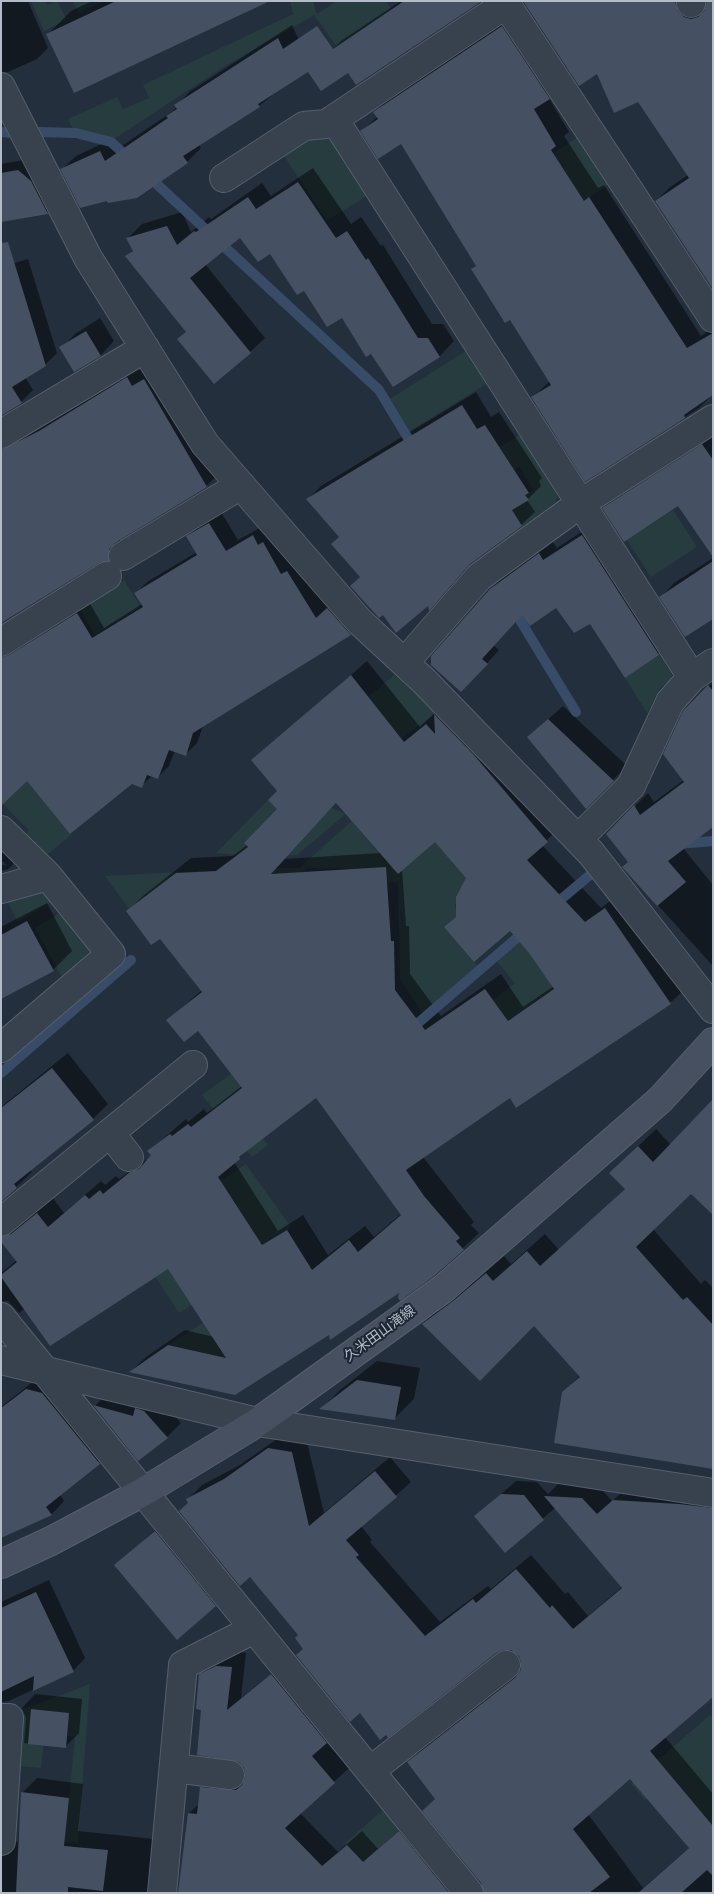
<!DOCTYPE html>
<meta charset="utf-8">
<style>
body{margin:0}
#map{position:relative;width:714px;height:1894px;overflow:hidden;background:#242f3e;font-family:Signika,sans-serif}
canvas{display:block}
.frame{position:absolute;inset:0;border:2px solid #b4bcc9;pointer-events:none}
</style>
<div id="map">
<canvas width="714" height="1894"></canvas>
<div class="frame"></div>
</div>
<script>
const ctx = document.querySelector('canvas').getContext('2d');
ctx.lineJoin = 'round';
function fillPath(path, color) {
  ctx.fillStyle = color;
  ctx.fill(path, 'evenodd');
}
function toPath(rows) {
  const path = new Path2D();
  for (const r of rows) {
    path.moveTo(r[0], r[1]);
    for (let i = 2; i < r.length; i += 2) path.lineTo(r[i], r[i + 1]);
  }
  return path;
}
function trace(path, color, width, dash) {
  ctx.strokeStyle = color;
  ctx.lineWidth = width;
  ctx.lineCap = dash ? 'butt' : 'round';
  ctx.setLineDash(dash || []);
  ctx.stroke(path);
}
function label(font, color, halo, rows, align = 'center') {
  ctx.font = font + ' Signika,"Noto Sans JP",sans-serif';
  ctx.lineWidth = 4;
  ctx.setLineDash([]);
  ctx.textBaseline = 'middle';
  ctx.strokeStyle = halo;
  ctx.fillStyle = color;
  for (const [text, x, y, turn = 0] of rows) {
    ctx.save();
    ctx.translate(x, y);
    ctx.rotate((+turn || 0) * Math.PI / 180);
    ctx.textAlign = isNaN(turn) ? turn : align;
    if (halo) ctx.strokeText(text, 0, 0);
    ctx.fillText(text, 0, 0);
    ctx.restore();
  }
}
fillPath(toPath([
 [31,1,45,1,47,5,57,1,67,20,44,31],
 [72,1,105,1,79,13],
 [290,1,313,1,317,14,337,1,386,1,392,10,337,47,314,15,222,68,114,139,73,129,68,119,117,97,123,109,149,98,143,85,293,14],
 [332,138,368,195,327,221,284,156,308,139],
 [577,138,608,185,584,201,566,174,542,160],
 [467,350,488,383,410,431,390,399],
 [521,434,558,491,556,502,502,542,497,534,512,510,528,500,525,495,533,490,519,467,471,496,457,472],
 [673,510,697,547,651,577,627,540],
 [124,580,141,607,95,635,79,607],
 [659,655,672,674,671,680,661,687,647,713,625,678],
 [399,671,437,712,402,739,372,702,350,810,301,787,290,762],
 [22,774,71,835,41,860,21,840,29,830,1,802],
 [496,780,514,803,488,871,464,886,459,891,455,906,458,915,444,927,479,967,424,1016,400,979,398,882,348,885,347,868,306,868,308,911,292,925,270,868,299,868,352,821,386,862,397,854,407,866,426,849,456,814],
 [300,795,346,814,297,855,259,857,216,853,268,800,274,806],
 [323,817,290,854,275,840,258,857,244,843,260,826],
 [200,871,205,879,129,909,105,876],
 [45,886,56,899,18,922,5,897],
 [65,910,95,946,93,961,65,983,35,928],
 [518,940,538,963,554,989,508,1021,493,1000,515,983,495,959],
 [278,1039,236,1103,268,1145,252,1157,202,1095],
 [246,1164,291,1227,262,1245,229,1194,192,1305,179,1313,131,1239],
 [204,1322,229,1359,168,1345],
 [90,1684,78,1843,40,1839,68,1808,75,1737,67,1736,68,1713,32,1709,29,1731,45,1733,41,1768,18,1766,21,1710],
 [710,1715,713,1718,713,1826,672,1777,645,1800,631,1783],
 [383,1810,430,1866,371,1871,345,1843]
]), '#263c3f');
fillPath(toPath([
 [1,1,28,1,48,48,37,59,8,72,1,72],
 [92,1,264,1,47,35,71,11],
 [401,1,480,1,349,71,328,54,341,41],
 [524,1,693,1,707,6,713,258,656,201,669,188,688,175,639,100,598,73],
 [516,13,563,84,549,98,569,132,564,136,598,188,604,185,701,336,713,328,713,394,699,408,586,480,533,397,550,381,511,318,472,269,477,265,402,142,362,131,378,116,375,112,389,98],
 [292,25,310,64,259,106,199,145,201,148,187,162,62,169,76,156,114,138,119,148,173,111,189,92],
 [30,159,59,201,47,212,1,220,1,164],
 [313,168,351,224,361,217,381,246,383,245,432,324,443,324,454,341,440,356,393,386,371,352,342,316,304,289,270,252,241,236,205,264,265,338,250,352,179,339,187,331,127,256,134,249,128,238,142,224,182,212,191,232,209,217,211,219,262,183,271,196],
 [28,259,57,353,45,365,25,377,33,390,21,402,1,416,1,267],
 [100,318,114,341,101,355,75,370,61,348,75,334],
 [139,366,145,375,156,368,218,475,206,486,120,538,120,548,108,560,98,562,1,622,1,432,22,436],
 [476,392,491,417,499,412,542,478,539,481,541,486,527,500,535,512,521,525,474,560,442,596,429,603,361,577,340,537,308,499,321,486],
 [713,434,713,555,679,505,604,508,617,495],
 [221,512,238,540,265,525,299,560,328,607,339,597,362,623,351,634,203,726,197,743,185,755,175,751,169,766,157,778,152,776,141,786,131,783,27,779,1,804,1,640,89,602,104,628,142,604,136,593,147,582,197,552,187,537,199,525],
 [595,523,671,641,658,654,625,676,590,622,556,607,523,613,493,645,499,650,474,678,491,589,504,576,552,541,557,548],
 [713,558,713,617,661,597,674,583],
 [367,661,420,727,450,699,562,825,542,845,601,908,621,893,686,988,670,1003,510,1097,423,1157,474,1222,471,1225,479,1233,433,1276,400,1290,235,1393,131,1371,146,1357,185,1330,214,1337,169,1267,25,1308,19,1313,8,1301,1,1301,1,1273,17,1260,1,1240,1,1235,14,1222,27,1219,53,1198,64,1213,101,1181,105,1185,116,1176,119,1179,153,1155,149,1151,186,1119,188,1122,204,1109,207,1113,242,1086,199,1029,168,1020,202,990,160,937,127,912,143,896,191,858,233,856,247,845,279,809,278,791,253,760],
 [337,802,381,853,284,859],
 [435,840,468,878,457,916,510,929,530,952,554,986,523,1007,501,974,441,1016,410,974,409,926,406,926,402,869],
 [317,1096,401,1214,374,1237,365,1226,328,1255,303,1215,278,1231,234,1162,253,1145],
 [713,682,713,826,683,848,713,885,713,966,625,869,629,861,607,834,648,793,654,802,684,780,684,711],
 [563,706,627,766,586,807,528,737],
 [1,837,20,858,8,869,1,871,1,864,7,866,1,860],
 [47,903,72,951,53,970,1,997,1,927],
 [68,1053,108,1104,93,1119,30,1170,32,1172,4,1198,1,1204,1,1107],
 [656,1129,671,1145,692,1192,653,1229,701,1284,705,1280,713,1288,713,1468,563,1393,580,1376,534,1325,423,1324,441,1306,472,1283,504,1256,511,1264,545,1234,559,1250,626,1188,629,1155],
 [377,1361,420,1368,414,1399,395,1418,322,1408,340,1390],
 [40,1376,112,1450,60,1495,64,1501,52,1514,1,1537,1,1407],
 [108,1392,158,1397,181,1423,167,1437,95,1406],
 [284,1434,306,1438,324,1513,390,1457,411,1482,361,1526,372,1540,370,1542,440,1622,488,1586,491,1589,531,1555,565,1594,568,1592,588,1616,622,1587,555,1508,505,1551,476,1516,516,1481,537,1482,548,1494,560,1482,597,1484,612,1501,629,1486,713,1492,713,1696,665,1737,713,1794,713,1893,485,1893,436,1799,408,1762,423,1748,522,1671,523,1662,520,1655,512,1649,503,1648,361,1711,304,1648,299,1635,187,1500,202,1485,240,1465],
 [630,1777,690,1847,643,1888,588,1814],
 [169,1518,229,1592,215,1605,116,1565],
 [49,1580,85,1658,73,1671,9,1701,1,1702,1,1602],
 [232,1651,246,1653,241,1698,287,1661,341,1727,326,1742,349,1768,300,1813,338,1852,362,1831,378,1849,414,1818,478,1893,299,1893,189,1813,200,1803,201,1788,216,1773,247,1775,245,1768,202,1709,200,1675,215,1660],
 [35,1694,82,1699,79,1733,65,1747,24,1743,26,1718,22,1708],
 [37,1778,83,1784,78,1831,164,1840,159,1893,1,1893,1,1833,7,1840,18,1842,22,1793]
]), '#0007');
trace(toPath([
 [1,132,12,133],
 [38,132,76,133,111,142,130,159],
 [148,176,379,390,414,448],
 [512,607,576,712],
 [679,844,713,841],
 [552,907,591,874],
 [410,1030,526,930],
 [1,1073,131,960]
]), '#394c67', 10);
fillPath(toPath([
 [116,1,270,1,74,93,46,34],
 [404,1,482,1,356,85,348,73,321,91,308,72,258,104,260,107,183,156,188,163,137,198,108,203,107,201,80,208,60,169,100,151,105,161,168,118,166,116,177,109,174,105,278,38,283,49,317,26,333,49],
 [523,1,675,1,678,11,684,17,691,19,698,17,704,11,707,1,713,1,713,289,655,201,689,178,638,102,614,113,597,74,579,86],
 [502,26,550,99,534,109,556,146,551,150,584,201,589,197,687,348,713,333,713,395,684,415,685,418,585,482,531,397,551,385,510,320,505,323,471,269,476,266,401,144,378,159,360,131,378,119,373,112],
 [18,170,31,181,48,214,1,222,1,173],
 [298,182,336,238,347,231,366,260,368,258,418,338,428,338,440,357,393,387,371,354,366,357,342,318,327,327,304,291,297,295,270,254,258,262,240,238,190,278,251,353,214,384,177,339,186,332,125,256,133,251,126,238,167,226,177,245,194,231,196,232,248,197,256,209],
 [8,242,46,366,12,387,22,403,1,416,1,243],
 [86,331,101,356,74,372,59,347],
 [127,377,132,386,144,379,207,487,115,543,109,549,109,561,99,563,1,623,1,450,39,431],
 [462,405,477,429,485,425,529,493,525,495,529,500,512,510,522,526,470,564,429,611,428,606,396,633,383,615,379,618,350,586,360,577,331,544,339,537,306,499],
 [702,444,713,460,713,557,678,506,624,542,602,508],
 [209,523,226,551,253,535,258,545,263,542,281,574,287,571,316,618,327,608,351,635,193,733,186,756,169,750,158,779,147,775,142,788,132,784,70,834,27,781,1,806,1,658,9,655,77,613,92,638,143,607,134,593,197,555,186,536],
 [582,535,659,655,625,678,590,624,574,633,556,608,530,626,522,615,482,659,488,664,461,692,431,665,431,656,490,589,539,553,543,560],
 [713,561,713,619,685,637,659,597],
 [351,675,404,742,426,724,435,734,434,714,474,755,548,842,527,860,585,922,605,908,671,1004,516,1108,510,1098,406,1170,424,1196,460,1238,456,1241,464,1250,433,1277,400,1301,398,1298,399,1293,330,1340,329,1335,235,1395,129,1372,168,1345,226,1358,168,1269,50,1346,1,1277,1,1275,17,1262,1,1242,1,1237,11,1234,37,1213,48,1227,85,1195,89,1199,100,1190,103,1194,130,1172,139,1169,151,1155,147,1151,170,1134,172,1136,188,1124,191,1127,242,1088,198,1031,184,1042,166,1020,202,992,160,939,151,945,126,911,176,873,216,871,248,847,244,843,277,809,268,800,277,791,251,760],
 [336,803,398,874,435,842,466,878,456,897,456,917,444,927,474,962,510,931,529,953,554,989,508,1021,485,989,425,1030,395,990,394,941,391,941,386,867,271,874],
 [316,1098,401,1215,358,1252,349,1240,312,1270,287,1230,262,1245,218,1177,240,1159,239,1157],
 [708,685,713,691,713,827,668,861,686,882,657,906,622,867,628,862,606,834,634,805,640,815,684,782,663,754,683,711],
 [548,719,614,781,586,809,527,737],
 [27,921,54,971,1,999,1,935],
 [52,1068,94,1120,14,1184,17,1188,1,1202,1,1108],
 [713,1099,713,1215,691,1194,636,1247,683,1300,687,1297,713,1325,713,1469,554,1443,562,1392,580,1377,534,1326,480,1381,422,1324,453,1301,486,1273,493,1281,527,1251,540,1266,625,1189,609,1173,638,1146,653,1162],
 [357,1380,401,1387,395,1420,319,1409],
 [26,1389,42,1393,100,1464,46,1507,52,1515,1,1538,1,1408],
 [93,1405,133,1416,135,1408,144,1411,168,1438,138,1461],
 [268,1448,292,1452,309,1526,375,1471,397,1497,346,1540,359,1555,356,1557,425,1636,473,1599,476,1603,516,1569,550,1608,552,1605,573,1629,622,1588,544,1496,582,1498,597,1514,613,1500,679,1504,713,1508,713,1697,650,1751,713,1826,713,1876,707,1870,681,1893,638,1893,689,1848,630,1779,573,1829,610,1877,589,1893,484,1893,481,1883,422,1811,435,1799,407,1762,516,1677,521,1670,521,1662,519,1656,511,1650,503,1650,496,1653,388,1738,386,1735,380,1740,360,1713,350,1722,296,1655,303,1649,295,1638,298,1635,250,1577,240,1586,179,1511,188,1503,186,1499,224,1479],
 [501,1494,524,1495,544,1520,505,1553,474,1516],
 [155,1531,216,1606,177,1640,114,1565],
 [36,1592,74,1672,33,1691,34,1676,1,1692,1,1608],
 [216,1666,232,1667,227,1710,271,1674,327,1743,312,1756,335,1783,285,1828,322,1866,347,1845,363,1862,399,1831,449,1893,178,1893,188,1813,197,1814,200,1787,236,1790,242,1785,245,1777,244,1768,239,1762,197,1755,201,1710,196,1709,199,1674],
 [31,1709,69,1713,66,1748,28,1744],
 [21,1792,69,1798,64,1846,108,1850,103,1891,68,1887,68,1893,16,1893]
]), '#455162');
const street = toPath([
 [691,1,691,3],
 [1,87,88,258,205,444,359,621,424,681,591,853,713,1009],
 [224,178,304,126,326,124,334,119],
 [1,434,145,348],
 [123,556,241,485],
 [1,642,107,576],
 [405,662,479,577,581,503,713,419],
 [692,677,334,119,506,4,713,318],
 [1,830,48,876],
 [578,839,631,786,670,702,692,677,713,663],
 [1,889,48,876,111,954,1,1048],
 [110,1133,129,1157],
 [1,1222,193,1065],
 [1,1317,469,1893],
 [1,1360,258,1422,713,1493],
 [1,1718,9,1718,1,1841],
 [174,1768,230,1775],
 [370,1771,506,1665],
 [162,1893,183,1665,254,1629]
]);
const secondary = toPath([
 [1,1564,51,1541,143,1492,258,1422,443,1289,660,1100,713,1042]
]);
trace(street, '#565f6c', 30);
trace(secondary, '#565f6c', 30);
trace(street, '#38414e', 28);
trace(secondary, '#465061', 28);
label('14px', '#b4bcc9', '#1d2633', [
 ["久米田山滝線",380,1334,-36]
]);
</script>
